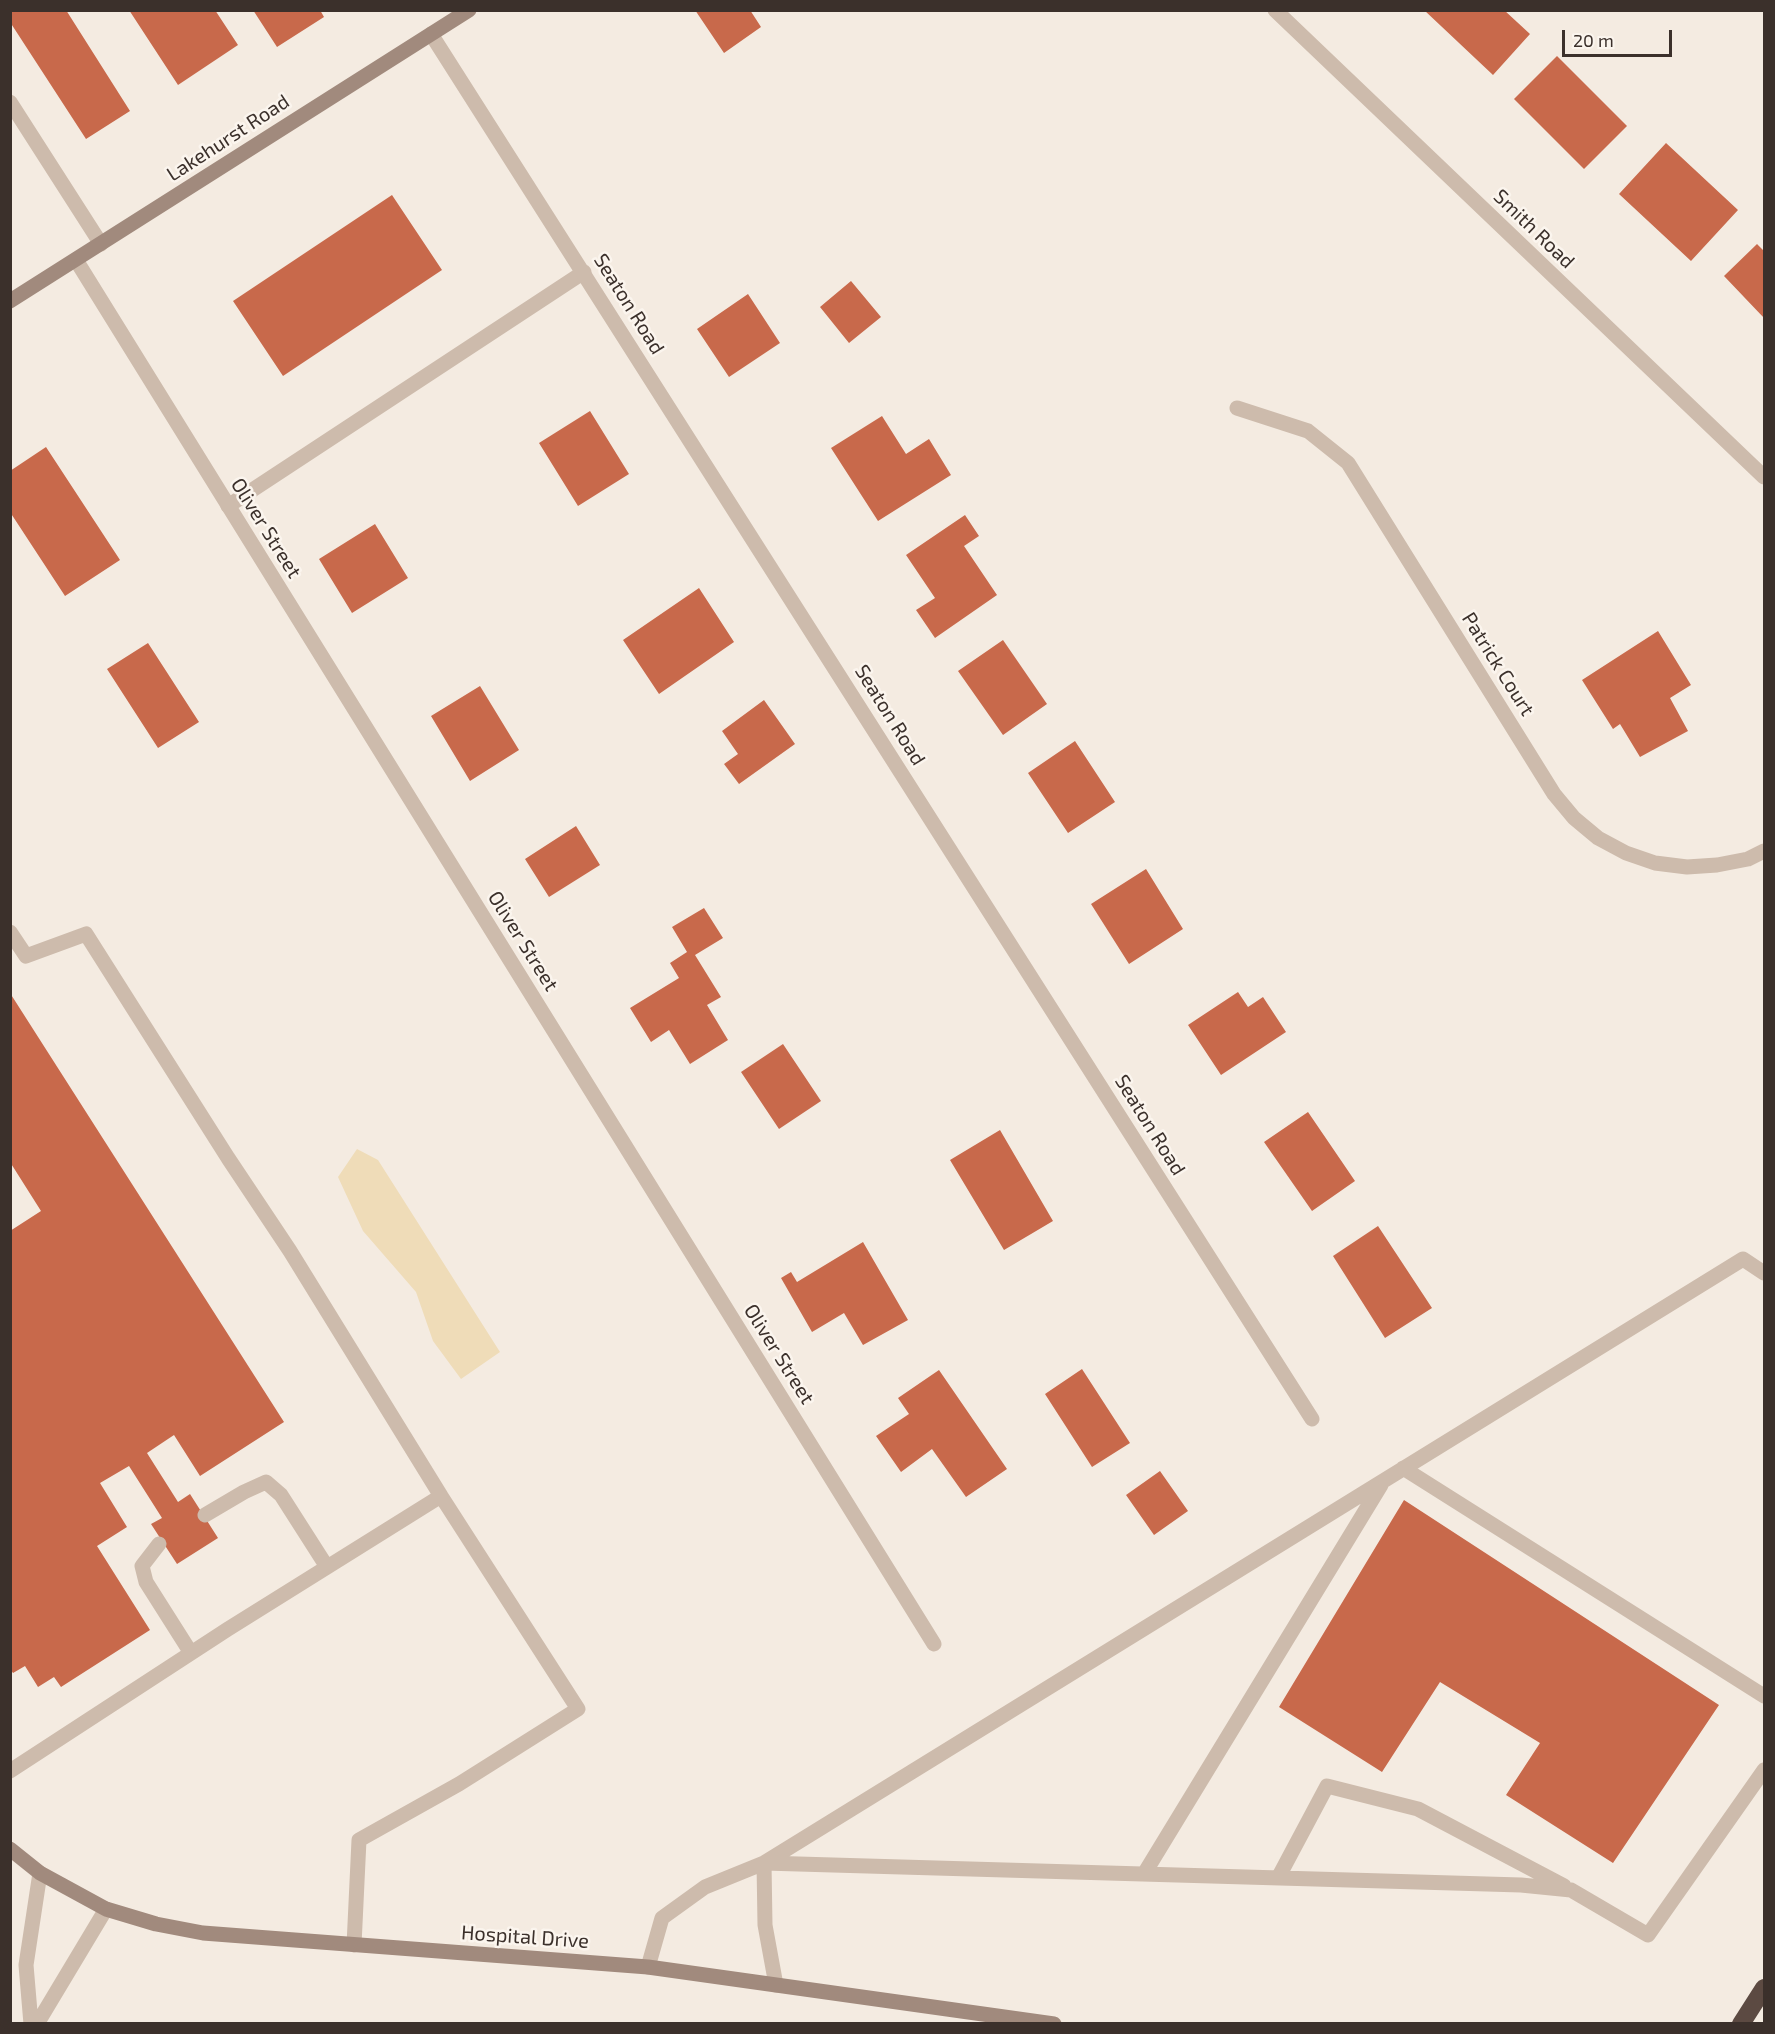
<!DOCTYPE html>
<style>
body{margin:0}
#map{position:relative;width:1775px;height:2034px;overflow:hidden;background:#f4ebe1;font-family:"Exo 2",sans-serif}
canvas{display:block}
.frame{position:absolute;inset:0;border:12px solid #3b302b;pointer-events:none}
.scale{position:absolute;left:1562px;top:30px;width:110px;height:27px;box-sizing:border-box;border:3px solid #3b302b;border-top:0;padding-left:8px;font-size:18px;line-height:21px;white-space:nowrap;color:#3b302b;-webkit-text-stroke:4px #fbf5ee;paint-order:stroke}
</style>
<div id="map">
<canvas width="1775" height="2034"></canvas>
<div class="frame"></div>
<div class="scale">20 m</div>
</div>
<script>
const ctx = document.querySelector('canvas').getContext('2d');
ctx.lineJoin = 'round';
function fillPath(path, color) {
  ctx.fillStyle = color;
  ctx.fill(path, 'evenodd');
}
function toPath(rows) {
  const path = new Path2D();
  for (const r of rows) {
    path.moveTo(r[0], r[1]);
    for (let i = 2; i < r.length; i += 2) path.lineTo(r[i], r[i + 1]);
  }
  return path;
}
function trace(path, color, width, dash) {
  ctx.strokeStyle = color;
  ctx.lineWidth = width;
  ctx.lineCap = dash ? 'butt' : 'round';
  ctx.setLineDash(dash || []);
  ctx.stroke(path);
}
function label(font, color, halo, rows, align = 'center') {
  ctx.font = font + ' "Exo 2",sans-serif';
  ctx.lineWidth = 5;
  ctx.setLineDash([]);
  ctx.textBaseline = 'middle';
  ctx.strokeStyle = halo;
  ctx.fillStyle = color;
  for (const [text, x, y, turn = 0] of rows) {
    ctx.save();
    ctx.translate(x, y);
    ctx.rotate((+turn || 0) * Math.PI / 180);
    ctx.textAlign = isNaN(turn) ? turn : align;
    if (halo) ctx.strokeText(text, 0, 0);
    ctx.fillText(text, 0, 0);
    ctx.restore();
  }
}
fillPath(toPath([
 [357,1149,378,1160,500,1352,461,1379,433,1341,416,1292,363,1231,338,1177]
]), '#efdcb8');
fillPath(toPath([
 [13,10,66,10,130,111,86,139,10,22,10,12],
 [129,10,215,10,238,45,178,85],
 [253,10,320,10,324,17,277,47],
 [695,10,750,10,761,27,724,53],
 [1424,10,1504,10,1530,34,1493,75],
 [1557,56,1627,126,1584,169,1514,99],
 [1666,143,1738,210,1691,261,1619,194],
 [392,195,442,270,283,376,233,301],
 [1757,244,1764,251,1764,318,1724,276],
 [851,281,881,317,849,343,820,307],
 [748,294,780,343,729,377,697,329],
 [590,411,629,474,578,506,539,443],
 [882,416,906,454,929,439,951,475,878,521,831,448],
 [46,447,120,560,65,596,10,512,10,471],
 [965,515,979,536,964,546,997,595,935,638,916,610,935,598,906,555],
 [375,524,408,578,352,613,319,559],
 [699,588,734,642,659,694,623,640],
 [1658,631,1691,685,1670,698,1688,731,1640,757,1620,724,1613,729,1582,680],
 [1003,640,1047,704,1003,735,958,671],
 [148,643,199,722,158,748,107,669],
 [480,686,519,750,470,781,431,716],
 [764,700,795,744,739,784,724,764,738,754,722,731],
 [1075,741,1115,802,1068,833,1028,773],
 [576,826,600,865,549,897,525,859],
 [1146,869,1183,929,1129,964,1091,904],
 [704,908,723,938,695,955,721,997,707,1005,728,1040,690,1064,669,1030,651,1042,630,1008,679,978,670,963,687,952,672,927],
 [1238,992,1248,1007,1263,997,1286,1032,1221,1075,1188,1025],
 [10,993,284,1422,200,1476,174,1435,147,1453,178,1502,190,1494,218,1538,177,1564,151,1524,162,1518,129,1466,100,1483,127,1527,97,1546,150,1630,61,1687,54,1677,38,1687,25,1666,13,1673,10,1669,10,1231,41,1211,10,1162],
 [783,1044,821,1101,779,1129,741,1072],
 [1308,1112,1355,1181,1312,1211,1264,1142],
 [1000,1130,1053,1221,1004,1250,950,1160],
 [1378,1226,1432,1308,1385,1338,1333,1256],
 [863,1242,908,1320,863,1345,844,1313,812,1332,781,1278,791,1272,797,1282],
 [1082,1369,1130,1443,1092,1467,1045,1394],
 [939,1370,1007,1469,966,1497,932,1449,901,1472,876,1436,909,1414,898,1398],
 [1160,1471,1188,1511,1154,1535,1126,1495],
 [1404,1500,1719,1705,1613,1863,1506,1795,1540,1743,1440,1682,1382,1772,1279,1707]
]), '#c8694b');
trace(toPath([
 [10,102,101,244],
 [228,506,584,272],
 [10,932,26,956,86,934,228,1158,290,1251,441,1496],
 [1403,1468,1764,1696],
 [205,1515,244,1492,266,1482,281,1495,327,1567],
 [159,1544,142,1566,146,1582,191,1653],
 [10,1771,228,1629,441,1496,578,1709,459,1784,359,1840,354,1945],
 [1144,1874,1381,1485],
 [1278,1878,1327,1786,1418,1809,1564,1886],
 [648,1967,662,1918,705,1887,764,1863,1521,1885,1571,1890,1648,1935,1764,1770],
 [776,1985,765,1925,764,1863,1743,1259,1764,1273],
 [31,2024,26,1965,40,1873],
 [37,2024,106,1909]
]), '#cdbbac', 15);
trace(toPath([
 [1275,10,1764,477],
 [431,34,1312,1419],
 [76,260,934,1644],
 [1237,408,1308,431,1348,463,1554,794,1574,818,1598,838,1626,853,1655,863,1687,867,1717,865,1748,859,1764,851]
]), '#cdbbac', 15);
trace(toPath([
 [10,301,469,10],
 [10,1849,40,1873,106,1909,156,1924,203,1933,648,1967,1054,2024]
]), '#a18a7d', 15);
trace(toPath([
 [1741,2024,1764,1988]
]), '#5c4a42', 18);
label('20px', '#3b302b', '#fbf5ee', [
 ["Lakehurst Road",228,138,-33],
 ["Smith Road",1534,229,44],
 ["Seaton Road",629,304,58],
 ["Oliver Street",266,528,58],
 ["Patrick Court",1498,664,58],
 ["Seaton Road",890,715,58],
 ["Oliver Street",523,941,58],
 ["Seaton Road",1150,1125,58],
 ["Oliver Street",779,1354,58],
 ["Hospital Drive",525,1937,4]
]);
</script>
